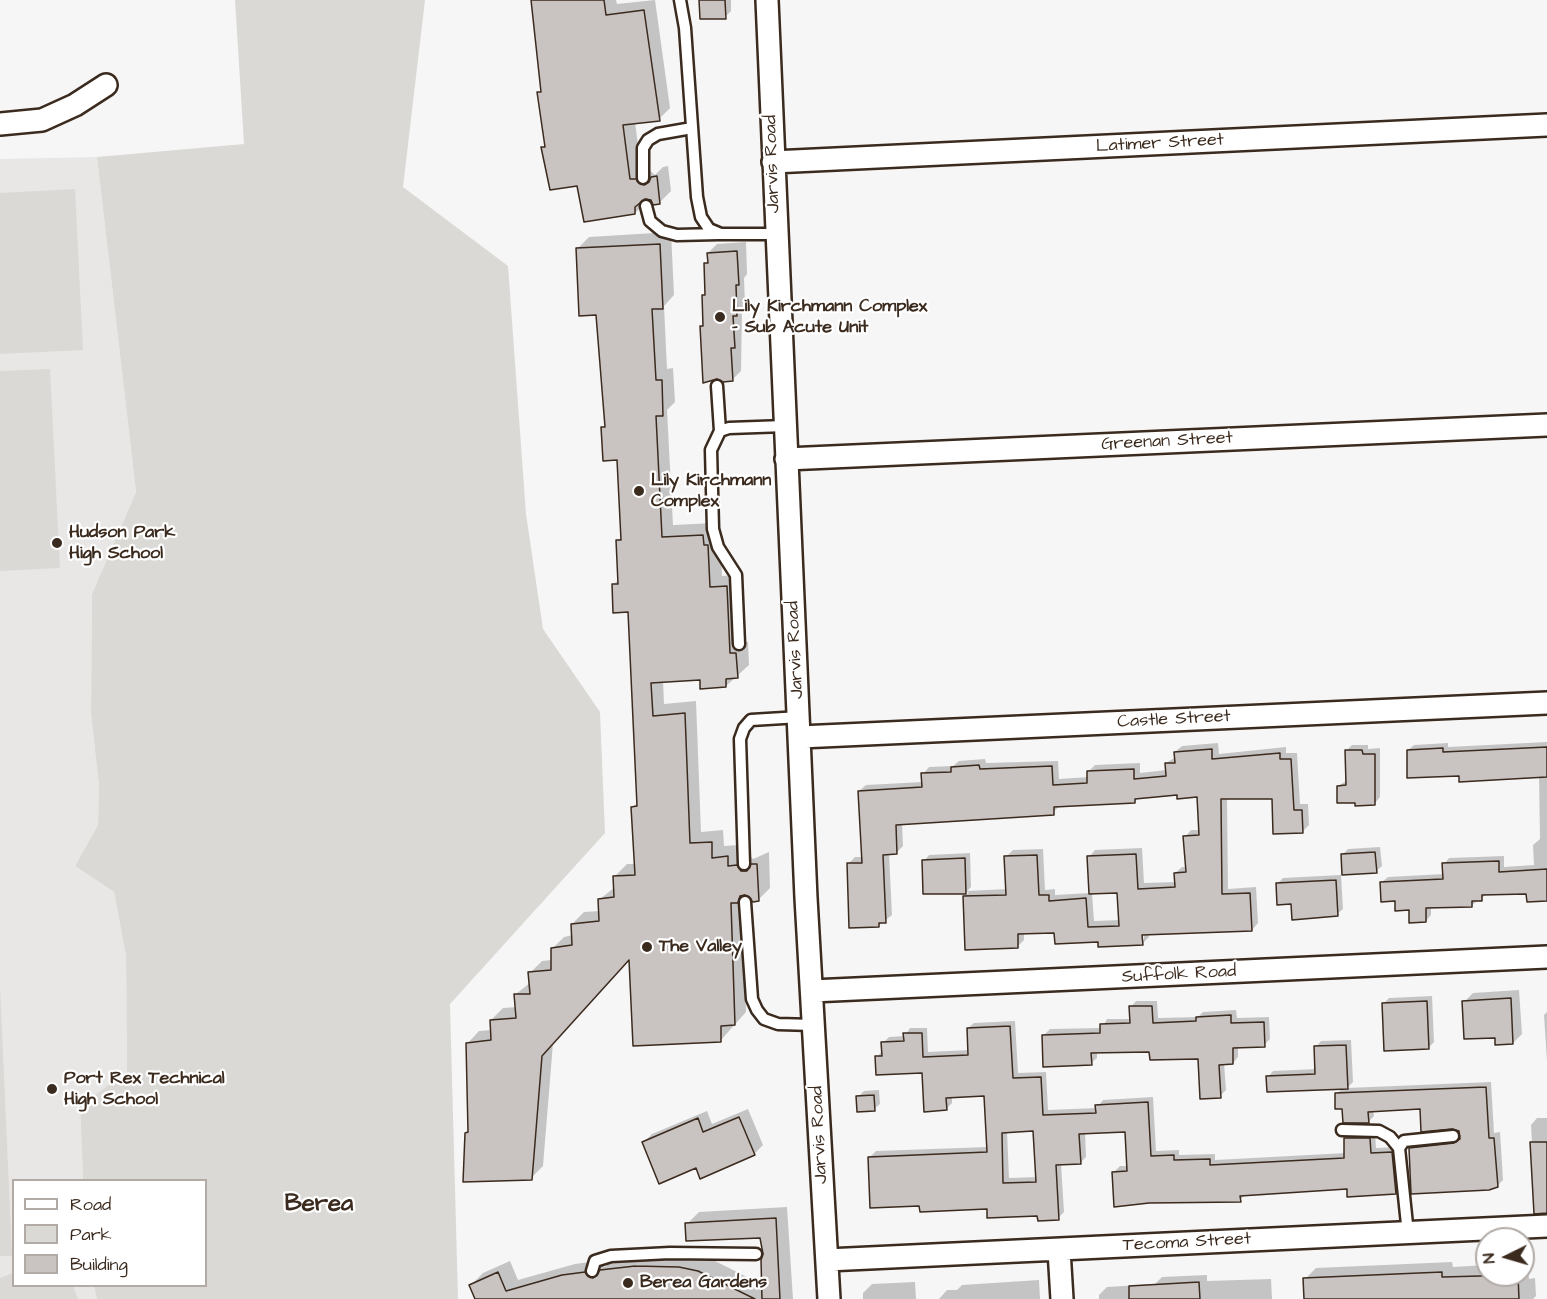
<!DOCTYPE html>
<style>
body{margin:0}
#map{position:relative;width:1547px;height:1299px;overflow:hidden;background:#f7f6f6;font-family:"Architects Daughter",sans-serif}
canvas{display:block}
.legend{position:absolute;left:12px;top:1179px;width:195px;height:108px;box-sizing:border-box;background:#fff;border:2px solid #b1aaa5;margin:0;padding:8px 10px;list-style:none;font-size:18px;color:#3b2a1e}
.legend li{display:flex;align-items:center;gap:12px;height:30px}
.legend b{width:30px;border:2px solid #b1aaa5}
.north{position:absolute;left:1475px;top:1227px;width:60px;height:60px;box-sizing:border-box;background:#fff;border:2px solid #b1aaa5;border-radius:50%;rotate:265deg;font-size:16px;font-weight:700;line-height:24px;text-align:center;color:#3b2a1e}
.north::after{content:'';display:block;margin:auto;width:21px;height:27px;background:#3b2a1e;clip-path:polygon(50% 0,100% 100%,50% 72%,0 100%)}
</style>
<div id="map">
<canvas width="1547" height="1299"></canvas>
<ul class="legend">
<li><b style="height:8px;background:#fff"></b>Road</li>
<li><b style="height:16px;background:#dbd9d6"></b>Park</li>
<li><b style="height:16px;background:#c9c3c1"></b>Building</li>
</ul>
<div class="north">N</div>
</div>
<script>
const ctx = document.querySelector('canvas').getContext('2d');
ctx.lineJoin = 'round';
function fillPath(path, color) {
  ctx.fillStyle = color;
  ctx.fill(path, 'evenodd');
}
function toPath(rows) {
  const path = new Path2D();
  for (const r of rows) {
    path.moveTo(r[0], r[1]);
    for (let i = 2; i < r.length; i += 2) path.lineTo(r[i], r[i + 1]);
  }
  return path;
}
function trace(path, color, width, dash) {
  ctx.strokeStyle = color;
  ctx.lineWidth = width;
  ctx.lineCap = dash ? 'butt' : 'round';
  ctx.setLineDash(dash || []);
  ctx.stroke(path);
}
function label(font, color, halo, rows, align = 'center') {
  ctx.font = font + ' "Architects Daughter",sans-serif';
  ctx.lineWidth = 4.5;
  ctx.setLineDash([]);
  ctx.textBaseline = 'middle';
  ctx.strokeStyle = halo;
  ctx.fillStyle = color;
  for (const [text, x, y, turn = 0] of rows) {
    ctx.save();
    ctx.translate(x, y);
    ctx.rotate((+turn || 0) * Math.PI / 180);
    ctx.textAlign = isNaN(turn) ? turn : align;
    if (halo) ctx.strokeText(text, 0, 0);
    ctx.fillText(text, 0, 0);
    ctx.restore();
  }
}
fillPath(toPath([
 [97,157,136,492,92,594,91,714,99,786,98,825,75,866,114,892,126,956,127,1072,80,1105,83,1180,14,1180,14,1286,94,1286,97,1299,0,1299,0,159]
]), '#e9e7e6');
fillPath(toPath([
 [235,0,425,0,403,187,508,266,526,514,543,629,600,712,605,833,450,1004,458,1299,97,1299,94,1286,206,1286,206,1180,83,1180,80,1105,127,1072,126,956,114,892,75,866,98,825,99,786,91,714,92,594,136,492,97,157,244,144],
 [75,189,83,350,0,354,0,193],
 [50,369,60,568,0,571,0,371],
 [0,986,12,1256,0,1256],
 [13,1273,14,1286,73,1286,78,1299,0,1299,0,1278]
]), '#dbd9d6');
fillPath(toPath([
 [532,0,616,0,617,4,655,0,670,108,659,119,635,122,641,169,647,168,655,175,663,167,668,166,671,191,660,202,645,197,646,202,635,213,578,185,543,147,546,144,539,93,542,90],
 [701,0,731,0,731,11,725,17],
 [671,232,674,295,664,306,667,369,673,368,675,402,667,410,673,525,715,523,715,534,720,534,722,576,738,575,742,642,748,642,749,665,726,686,701,678,663,681,664,704,696,701,701,832,723,830,724,846,739,845,753,859,769,852,770,888,758,900,745,893,743,896,746,1012,721,1040,630,957,553,1043,543,1166,531,1178,466,1133,470,1130,467,1044,479,1031,492,1030,491,1020,503,1008,517,1007,516,994,531,982,530,973,542,961,552,960,552,949,564,937,573,935,572,924,584,912,600,911,600,899,615,887,615,876,627,864,636,864,633,807,638,802,629,611,613,585,619,579,617,541,623,536,619,459,603,428,606,424,597,314,577,249,589,237],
 [746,242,747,274,744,278,745,305,742,309,741,371,732,380,701,327,704,324,703,296,707,292,705,264,709,260,708,253,717,244],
 [1547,742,1547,899,1528,893,1487,894,1472,905,1431,907,1431,915,1426,921,1396,900,1382,882,1388,877,1444,874,1444,864,1449,858,1504,856,1504,867,1534,865,1533,845,1540,839,1539,776,1460,774,1408,750,1414,745,1448,743,1448,747],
 [1218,743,1219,754,1286,747,1286,753,1297,753,1300,804,1308,804,1309,825,1302,832,1274,797,1227,798,1228,889,1256,887,1258,923,1252,930,1148,933,1149,937,1142,944,1099,940,1056,931,1024,932,1024,940,1017,947,964,897,969,892,924,893,924,861,929,855,970,853,971,887,967,891,1007,889,1006,857,1013,850,1043,849,1045,890,1055,889,1055,895,1090,893,1089,857,1095,850,1142,848,1144,883,1176,882,1175,873,1182,867,1187,867,1185,837,1191,830,1200,830,1198,796,1178,793,1139,797,1135,801,1060,805,1053,813,902,823,903,846,897,852,889,853,892,915,878,926,848,864,855,857,863,857,859,791,866,785,923,782,923,774,929,767,953,766,959,761,985,759,986,763,1058,761,1059,779,1089,777,1088,772,1095,765,1140,763,1140,773,1167,770,1166,763,1176,757,1175,752,1182,746],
 [1118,891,1120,920,1094,921,1092,893],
 [1143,927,1144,940,1141,940],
 [1352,745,1368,745,1368,749,1380,748,1380,797,1375,803,1338,786,1348,780,1346,751],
 [1380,847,1382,866,1376,871,1342,855,1348,849],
 [1341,875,1343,909,1337,914,1292,903,1277,884,1283,878],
 [1519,990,1522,1034,1513,1043,1496,1036,1464,1002,1473,993],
 [1432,996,1434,1042,1428,1048,1383,1004,1389,998],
 [1136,1001,1157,1001,1158,1018,1198,1017,1203,1012,1236,1010,1237,1018,1269,1017,1270,1039,1264,1045,1238,1047,1238,1057,1233,1063,1224,1063,1226,1090,1220,1096,1199,1057,1151,1050,1097,1052,1097,1058,1091,1063,1044,1035,1050,1029,1102,1028,1107,1019,1131,1019,1131,1007],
 [1547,1012,1547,1061,1544,1015],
 [1015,1021,1018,1073,1046,1072,1048,1110,1097,1108,1103,1100,1153,1097,1156,1151,1179,1150,1179,1155,1215,1154,1215,1160,1346,1153,1345,1138,1351,1132,1375,1133,1376,1148,1397,1147,1401,1187,1396,1192,1348,1187,1246,1194,1240,1200,1114,1172,1120,1166,1128,1166,1126,1130,1085,1132,1086,1157,1080,1163,1061,1164,1064,1212,1058,1218,988,1208,921,1205,870,1157,876,1151,988,1147,985,1094,952,1096,952,1103,946,1109,924,1071,877,1057,882,1051,883,1043,889,1037,905,1036,910,1028,927,1028,928,1052,970,1050,968,1028,974,1023],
 [1034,1130,1037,1177,1009,1178,1007,1131],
 [1351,1040,1353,1082,1347,1088,1491,1082,1494,1133,1500,1132,1503,1180,1497,1186,1410,1149,1416,1143,1461,1138,1460,1130,1422,1107,1373,1109,1374,1116,1368,1122,1344,1107,1336,1094,1343,1088,1268,1077,1273,1071,1317,1069,1316,1047,1321,1041],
 [879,1090,880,1104,874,1109,858,1097,864,1091],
 [748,1109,763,1145,754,1154,697,1167,643,1143,652,1134,707,1111,712,1124],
 [1537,1118,1547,1118,1547,1182,1534,1182,1531,1125],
 [787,1207,793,1299,477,1299,471,1285,483,1273,510,1261,518,1280,575,1264,597,1261,605,1267,614,1258,692,1255,711,1259,763,1285,765,1254,761,1236,687,1224,699,1212],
 [1452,1262,1453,1267,1487,1265,1487,1275,1523,1275,1523,1264,1528,1264,1529,1279,1535,1278,1536,1296,1533,1299,1306,1299,1305,1279,1316,1268],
 [1207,1275,1207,1281,1271,1279,1272,1299,1099,1299,1099,1295,1107,1287,1155,1284,1162,1277],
 [1039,1280,1040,1299,939,1299,947,1290,957,1290,962,1285],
 [915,1282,916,1299,863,1299,863,1293,872,1284]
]), '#0003');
const building = toPath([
 [531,0,604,0,606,15,644,10,660,121,623,125,630,179,636,179,644,185,649,182,651,177,657,176,660,204,653,205,651,200,645,199,635,207,635,214,584,222,577,186,550,190,541,147,545,147,537,92,541,92,531,0],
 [699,0,725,0,726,19,700,19,699,0],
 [660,244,663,309,652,309,656,380,662,380,663,416,656,416,662,537,703,535,704,545,708,545,710,587,727,586,730,653,736,653,738,678,726,679,726,687,700,689,700,680,651,683,653,716,685,713,690,843,712,842,712,858,728,856,728,866,737,865,741,871,747,871,751,864,757,864,759,901,753,902,745,895,740,896,738,903,731,903,735,1025,721,1026,721,1042,633,1046,629,960,542,1056,532,1180,463,1182,465,1133,468,1132,466,1043,491,1040,490,1020,516,1018,514,994,530,994,528,972,551,970,551,948,572,945,571,924,599,921,598,899,614,897,613,876,635,875,631,807,637,806,628,612,613,613,612,584,618,584,616,540,621,540,617,460,603,461,601,427,605,427,596,315,579,316,576,248,660,244],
 [737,251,739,285,736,285,737,316,733,316,735,348,731,348,733,381,723,382,717,379,703,383,700,326,703,326,702,295,705,295,704,263,708,263,707,253,737,251],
 [1547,747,1547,777,1459,782,1459,776,1407,778,1407,750,1443,748,1443,752,1547,747],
 [1212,749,1212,759,1280,753,1280,759,1291,759,1294,810,1302,810,1303,833,1273,834,1272,799,1221,799,1222,894,1250,893,1252,931,1142,935,1143,945,1098,947,1098,942,1055,944,1054,933,1018,934,1018,948,965,950,963,896,1006,895,1004,856,1037,855,1039,895,1049,895,1049,901,1086,898,1088,927,1119,926,1117,893,1089,894,1087,856,1136,854,1138,889,1175,887,1174,873,1186,872,1183,836,1199,835,1197,797,1177,799,1177,795,1135,799,1135,803,1054,807,1054,815,896,825,897,854,883,855,886,923,879,923,879,927,849,928,847,863,862,863,858,791,922,787,921,773,951,772,951,767,979,765,980,769,1052,766,1053,785,1087,783,1087,771,1134,769,1134,779,1166,776,1165,763,1175,763,1174,752,1212,749],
 [1345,750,1362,750,1363,754,1375,754,1375,805,1355,806,1355,803,1337,803,1337,786,1346,785,1345,750],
 [1375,852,1377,873,1342,875,1341,854,1375,852],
 [965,858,966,894,923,894,922,860,965,858],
 [1499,861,1499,872,1547,869,1547,901,1527,902,1526,894,1482,895,1482,901,1472,901,1472,907,1426,908,1426,922,1409,923,1409,910,1395,911,1395,901,1381,902,1380,882,1443,879,1442,863,1499,861],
 [1336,880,1338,916,1292,920,1291,904,1277,905,1276,883,1336,880],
 [1511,998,1513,1044,1495,1045,1495,1038,1464,1039,1462,1001,1511,998],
 [1427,1001,1429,1049,1384,1051,1382,1003,1427,1001],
 [1129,1006,1152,1006,1153,1023,1196,1021,1196,1017,1231,1015,1231,1023,1264,1022,1265,1047,1233,1048,1233,1064,1219,1065,1221,1098,1200,1099,1198,1059,1150,1060,1149,1052,1091,1053,1092,1065,1043,1067,1042,1035,1100,1033,1100,1024,1130,1023,1129,1006],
 [1010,1026,1013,1078,1041,1077,1043,1115,1096,1113,1095,1105,1148,1102,1151,1156,1174,1155,1174,1160,1210,1159,1210,1165,1344,1158,1344,1138,1370,1138,1371,1153,1392,1152,1396,1194,1347,1197,1347,1189,1240,1196,1241,1202,1149,1203,1114,1207,1112,1172,1127,1171,1125,1132,1079,1134,1081,1164,1056,1165,1059,1220,1038,1221,1037,1216,987,1218,987,1209,920,1212,919,1206,870,1208,868,1157,987,1152,984,1096,946,1098,947,1110,924,1112,922,1073,876,1075,875,1056,882,1056,881,1042,904,1041,903,1033,922,1033,923,1057,968,1055,967,1028,1010,1026],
 [1033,1131,1036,1182,1003,1183,1002,1133,1033,1131],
 [1346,1045,1348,1089,1267,1092,1266,1076,1315,1074,1314,1046,1346,1045],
 [1486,1087,1489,1138,1494,1138,1498,1187,1489,1190,1411,1194,1409,1148,1454,1143,1460,1139,1459,1131,1452,1129,1421,1132,1420,1109,1368,1112,1369,1123,1343,1123,1342,1109,1335,1109,1335,1093,1486,1087],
 [874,1095,875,1111,857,1112,856,1096,874,1095],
 [739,1117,755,1155,700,1179,696,1168,659,1184,642,1142,698,1118,703,1132,739,1117],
 [1530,1142,1547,1142,1547,1213,1534,1214,1530,1142],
 [776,1218,780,1299,762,1299,761,1260,763,1254,760,1238,686,1241,685,1223,776,1218],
 [635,1266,679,1267,698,1271,755,1299,475,1299,469,1285,498,1272,506,1291,562,1275,585,1272,593,1278,600,1270,635,1266],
 [1442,1272,1442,1277,1518,1275,1519,1299,1304,1299,1303,1278,1442,1272],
 [1199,1282,1200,1299,1129,1299,1129,1286,1199,1282]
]);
fillPath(building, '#c9c3c1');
trace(building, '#3b2a1e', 1.5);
const service = toPath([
 [680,0,685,28,697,197,701,217,709,229,721,234,776,234],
 [643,178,643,148,648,140,658,134,692,128],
 [646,206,650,221,662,231,677,235,718,234],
 [717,386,720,431],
 [739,644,736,575,718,547,713,529,711,450,720,431,729,428,785,426],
 [744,864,740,739,744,728,751,720,800,717],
 [745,902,752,999,757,1010,764,1019,778,1024,813,1025],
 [1342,1130,1379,1131,1390,1137,1399,1148,1408,1234],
 [1399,1148,1404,1141,1453,1136],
 [592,1271,595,1261,611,1256,670,1253,756,1254]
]);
const minor = toPath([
 [767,0,806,898,829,1299],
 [0,124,42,120,75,105,106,85],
 [773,162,1547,125],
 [786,459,1547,425],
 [800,737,1547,703],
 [812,991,1547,957],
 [1059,1250,1062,1299],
 [827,1260,1547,1226]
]);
trace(service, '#3b2a1e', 15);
trace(minor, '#3b2a1e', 26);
trace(service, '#fff', 10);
trace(minor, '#fff', 21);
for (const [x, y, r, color] of [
 [720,317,6,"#3b2a1e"],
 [639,491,6,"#3b2a1e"],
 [57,543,6,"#3b2a1e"],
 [647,947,6,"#3b2a1e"],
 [52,1089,6,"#3b2a1e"],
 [628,1283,6,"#3b2a1e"]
]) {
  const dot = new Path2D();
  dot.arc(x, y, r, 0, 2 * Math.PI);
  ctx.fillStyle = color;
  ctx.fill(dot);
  trace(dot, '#fff', 2);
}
label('18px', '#3b2a1e', '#fff', [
 ["Latimer Street",1160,144,-3],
 ["Jarvis Road",773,164,-92],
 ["Greenan Street",1167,442,-3],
 ["Jarvis Road",796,650,-93],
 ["Castle Street",1174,720,-3],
 ["Suffolk Road",1179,975,-3],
 ["Jarvis Road",820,1135,-93],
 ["Tecoma Street",1187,1243,-3]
]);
label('bold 18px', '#3b2a1e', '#fff', [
 ["Lily Kirchmann Complex",732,307],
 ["- Sub Acute Unit",732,328],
 ["Lily Kirchmann",651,481],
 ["Complex",651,502],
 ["Hudson Park",69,533],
 ["High School",69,554],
 ["The Valley",659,947],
 ["Port Rex Technical",64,1079],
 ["High School",64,1100],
 ["Berea Gardens",640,1283]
], 'left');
label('bold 24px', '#3b2a1e', '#fff', [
 ["Berea",319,1205]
]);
</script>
